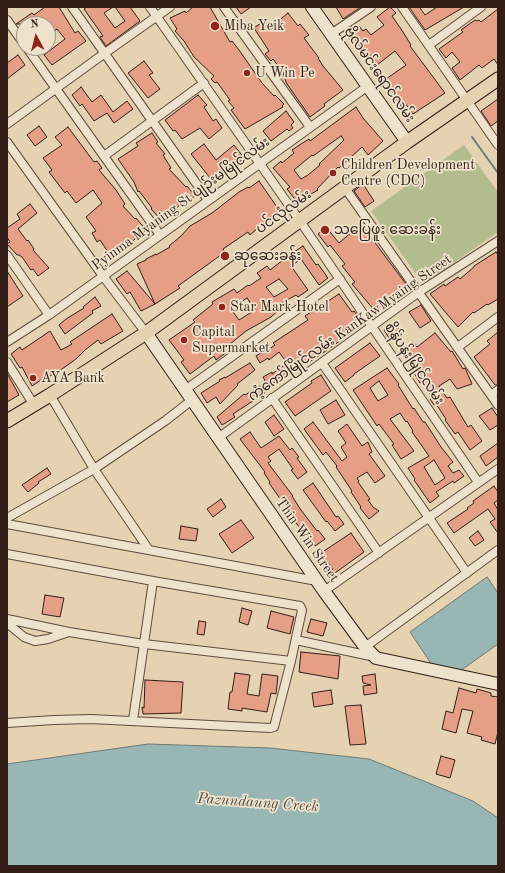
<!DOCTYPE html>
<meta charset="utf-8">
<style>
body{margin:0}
#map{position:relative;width:505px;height:873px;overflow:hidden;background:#e5d2b1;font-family:"Old Standard TT",serif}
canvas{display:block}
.frame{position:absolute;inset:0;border:8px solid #321e17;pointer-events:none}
.north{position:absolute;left:16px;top:16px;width:40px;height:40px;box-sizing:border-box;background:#eee2cc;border:1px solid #a39484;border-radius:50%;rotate:353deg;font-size:11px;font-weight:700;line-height:16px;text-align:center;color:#321e17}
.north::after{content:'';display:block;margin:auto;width:14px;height:18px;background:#8f2418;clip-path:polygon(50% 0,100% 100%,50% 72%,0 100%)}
</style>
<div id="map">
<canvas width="505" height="873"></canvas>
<div class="frame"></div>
<div class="north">N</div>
</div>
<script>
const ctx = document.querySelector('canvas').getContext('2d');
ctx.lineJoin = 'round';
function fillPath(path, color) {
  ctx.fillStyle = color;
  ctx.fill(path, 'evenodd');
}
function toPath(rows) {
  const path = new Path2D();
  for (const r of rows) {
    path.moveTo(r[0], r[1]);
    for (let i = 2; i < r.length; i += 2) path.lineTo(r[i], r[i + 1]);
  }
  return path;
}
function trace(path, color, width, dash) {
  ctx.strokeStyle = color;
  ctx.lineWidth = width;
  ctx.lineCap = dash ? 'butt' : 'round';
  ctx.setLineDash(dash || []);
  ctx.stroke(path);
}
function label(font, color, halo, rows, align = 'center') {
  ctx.font = font + ' "Old Standard TT","Noto Sans Myanmar",serif';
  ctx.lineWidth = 3.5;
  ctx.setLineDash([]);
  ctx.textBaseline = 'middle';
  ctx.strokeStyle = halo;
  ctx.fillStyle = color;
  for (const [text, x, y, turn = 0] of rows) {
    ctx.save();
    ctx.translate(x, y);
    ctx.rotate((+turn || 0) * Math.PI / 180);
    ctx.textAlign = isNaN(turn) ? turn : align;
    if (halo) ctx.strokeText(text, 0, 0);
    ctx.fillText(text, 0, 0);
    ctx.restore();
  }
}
fillPath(toPath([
 [464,145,498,192,498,232,423,284,371,211]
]), '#b3bc8d');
const water = toPath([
 [487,577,498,593,498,644,460,671,432,665,410,632,487,577],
 [148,744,270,748,369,759,473,801,498,818,498,866,7,866,7,764,148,744]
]);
fillPath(water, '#98b6b3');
trace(water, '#6f7975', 1);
trace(toPath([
 [472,137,498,173]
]), '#6f7975', 2);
const building = toPath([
 [45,7,59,7,75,33,78,31,86,41,52,65,44,55,65,39,57,29,48,35,48,24,16,24,32,13,34,15,45,7],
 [87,7,113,7,104,13,115,28,125,21,115,7,130,7,140,21,106,46,100,37,103,36,84,9,87,7],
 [193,7,210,7,230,42,232,41,239,50,262,83,274,96,275,95,284,104,282,106,283,107,245,129,231,110,234,108,228,101,230,100,217,82,215,83,211,79,214,76,194,57,184,41,175,31,177,29,170,18,185,11,186,13,193,7],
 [236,7,251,7,241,14,236,7],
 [336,7,361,7,343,19,336,7],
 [390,7,396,13,392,16,403,32,411,45,410,46,445,93,413,114,405,103,401,106,389,87,390,85,386,79,406,65,395,51,377,65,369,54,367,55,353,37,350,40,344,32,352,26,355,29,359,26,363,31,366,29,371,35,384,25,377,17,390,7],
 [409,7,421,7,420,8,425,15,437,7,464,7,425,30,409,7],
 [498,9,498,65,494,59,482,68,479,65,460,80,452,68,460,62,452,52,446,58,439,49,463,32,461,30,475,20,477,21,479,20,481,22,498,9],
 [288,13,298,26,300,24,309,35,304,38,319,58,318,58,323,66,343,90,324,104,325,106,310,117,287,84,283,75,284,74,273,59,271,61,265,54,269,51,254,28,265,20,270,28,288,13],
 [18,55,25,65,7,79,7,63,18,55],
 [144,61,153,73,149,75,160,89,148,98,128,73,144,61],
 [81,87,92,102,101,95,113,112,127,101,133,109,114,123,107,113,94,121,82,104,80,106,72,95,81,87],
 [198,95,207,105,204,107,213,121,216,119,222,128,209,139,200,128,182,139,175,130,173,131,165,120,198,95],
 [498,99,498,121,491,126,481,111,498,99],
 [356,107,363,118,383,141,368,155,362,147,339,168,338,167,317,189,318,190,297,202,287,189,290,187,273,168,281,161,282,163,294,153,292,150,301,144,309,139,310,141,356,107],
 [341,136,344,140,319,164,320,165,308,175,301,179,294,170,312,155,313,156,341,136],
 [286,111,294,122,291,125,293,128,289,131,287,129,271,141,263,131,286,111],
 [39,126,47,137,35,146,27,135,39,126],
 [68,127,94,162,97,161,102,168,99,170,116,190,125,204,123,206,135,219,136,218,146,230,112,258,100,240,97,242,92,233,96,231,86,217,102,203,93,190,76,203,67,191,65,193,49,172,52,170,43,158,62,145,55,137,68,127],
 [152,133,158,142,156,143,165,154,163,155,171,168,169,169,186,187,187,186,195,196,188,201,187,199,170,213,172,214,162,221,151,209,152,208,139,191,138,192,134,182,118,159,138,146,136,143,152,133],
 [204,144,216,160,234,145,244,158,214,183,191,154,204,144],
 [259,181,279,210,250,235,248,232,223,249,225,252,178,286,180,288,155,304,137,264,146,260,146,259,156,254,156,255,170,247,169,246,181,236,190,226,212,213,239,192,248,187,249,188,259,181],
 [363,184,374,201,365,207,354,191,363,184],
 [30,204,37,213,18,229,27,241,28,240,34,249,33,250,49,268,38,276,33,269,31,270,22,257,19,255,17,255,7,244,10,242,7,237,7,228,20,219,17,214,30,204],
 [361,224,409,288,398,297,396,294,375,311,352,284,355,282,342,266,345,264,330,245,328,247,318,234,326,227,339,243,361,224],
 [303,246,316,265,318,264,328,278,319,285,301,259,291,266,308,290,298,297,296,295,280,304,282,307,271,317,246,331,224,349,227,352,216,360,214,356,190,374,181,362,184,360,169,340,195,322,193,320,213,304,212,302,234,289,237,293,248,285,249,286,261,278,257,273,267,266,270,270,287,257,286,255,293,250,294,252,303,246],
 [279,279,288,289,274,297,266,287,279,279],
 [247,298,255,310,239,320,231,309,247,298],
 [496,252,498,255,498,299,488,305,487,304,474,313,473,312,458,327,430,294,444,284,445,286,458,277,460,279,474,267,474,266,496,252],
 [7,271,23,296,7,307,7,271],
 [127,271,155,304,141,311,130,292,127,294,116,279,127,271],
 [339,294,352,312,354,311,364,324,317,357,307,363,307,362,291,371,290,370,276,380,277,381,268,386,263,377,272,372,272,374,287,363,279,352,269,360,268,358,260,363,256,356,261,353,262,354,275,345,273,343,308,320,305,316,339,294],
 [95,297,101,306,92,311,93,313,65,334,59,325,66,319,84,308,83,307,95,297],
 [421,305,431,321,420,328,409,312,421,305],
 [112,314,123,331,101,344,98,340,85,350,76,359,55,374,55,373,42,381,41,380,32,386,22,367,20,368,11,354,20,347,22,350,50,331,61,350,72,344,70,342,112,314],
 [395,323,402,334,391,341,384,330,395,323],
 [498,332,498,385,495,385,474,357,490,344,487,341,498,332],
 [435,333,451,352,452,351,463,369,465,368,472,384,457,389,450,379,439,386,447,398,450,397,468,427,471,425,482,441,470,450,458,432,455,434,445,420,446,419,436,404,434,405,430,399,433,398,422,382,420,383,402,353,409,347,408,345,413,342,417,347,435,333],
 [370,343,380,356,354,374,354,375,345,382,335,368,370,343],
 [250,363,255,370,237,384,238,385,220,404,216,397,207,403,201,393,220,381,219,380,225,377,225,378,250,363],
 [387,368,399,384,398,385,413,409,414,408,423,422,425,422,441,447,453,462,448,466,453,473,459,470,464,476,454,483,453,481,436,492,439,496,430,503,414,480,415,479,408,468,429,456,412,432,413,431,407,421,406,422,400,413,390,419,414,451,401,459,392,445,394,444,379,424,377,426,353,390,387,368],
 [379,381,388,395,378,401,370,388,379,381],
 [434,460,445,478,435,485,424,467,434,460],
 [7,373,19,395,7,402,7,373],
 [321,375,331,391,295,416,285,402,312,383,311,381,321,375],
 [260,386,265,393,233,414,235,417,222,425,217,417,244,394,245,395,260,386],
 [336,400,345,415,328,424,320,410,336,400],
 [492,408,498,417,498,425,490,430,479,416,492,408],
 [274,415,284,429,274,436,265,422,274,415],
 [313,422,342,461,347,457,341,447,346,443,338,431,347,424,362,446,368,442,372,452,369,454,385,476,375,483,367,472,357,478,359,481,358,482,370,499,368,500,373,507,379,511,369,519,360,508,361,507,351,492,352,491,336,467,337,466,326,452,323,455,304,429,313,422],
 [250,432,261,448,279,436,290,450,292,448,299,457,297,458,307,472,298,479,291,470,293,469,279,449,268,457,271,461,268,463,293,496,292,496,301,510,317,531,318,530,325,539,315,546,296,523,285,507,286,507,269,483,270,482,264,473,265,472,240,439,250,432],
 [498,443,498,457,486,466,480,456,498,443],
 [47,468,51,474,38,482,39,483,28,492,22,485,47,468],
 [313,483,336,517,338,516,344,524,335,531,327,521,326,522,303,490,313,483],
 [494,486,498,492,498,500,494,503,498,510,498,533,490,522,495,519,488,509,454,533,447,523,468,509,467,508,474,503,473,501,494,486],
 [221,499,226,507,213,517,207,509,221,499],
 [241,520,254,538,232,553,219,534,241,520],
 [181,526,198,529,196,541,179,539,181,526],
 [478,531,484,540,475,546,469,538,478,531],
 [351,533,364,552,335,573,321,553,351,533],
 [45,595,64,598,60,617,42,614,45,595],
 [242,608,252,611,248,625,239,622,242,608],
 [271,611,294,617,290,634,267,628,271,611],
 [311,619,327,623,323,636,307,632,311,619],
 [199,621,206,622,204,635,197,634,199,621],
 [301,652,340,656,338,679,299,672,301,652],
 [235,673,250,675,247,694,259,696,262,674,278,676,276,694,271,693,267,712,242,708,242,711,228,709,230,692,232,692,235,673],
 [375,674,377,693,364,695,363,686,371,685,363,683,362,676,375,674],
 [145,680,183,682,181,713,143,714,142,707,144,708,145,680],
 [459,688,476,693,477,689,491,693,491,696,498,697,498,732,495,744,481,740,482,737,467,733,473,711,462,709,456,733,442,729,446,711,453,713,459,688],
 [331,690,333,704,314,707,312,693,331,690],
 [361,705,366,744,350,745,345,706,361,705],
 [441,756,455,760,450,778,436,774,441,756]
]);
fillPath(building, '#e49f86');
trace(building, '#321e17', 1);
const street = toPath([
 [72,7,208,200],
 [150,7,300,221,478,482],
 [224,7,310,127],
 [402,7,498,145],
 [7,20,24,44],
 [331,34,371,7],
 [429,45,481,7],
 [27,48,160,235],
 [7,124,105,53,170,7],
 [7,142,103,276,146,333],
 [104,156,204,83],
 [345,188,498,405],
 [7,255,49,315],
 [7,342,49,315,368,86],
 [458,347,498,317],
 [7,362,34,405],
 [322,363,467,573],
 [185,390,340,279],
 [50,395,94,469,149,550],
 [491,395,498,390],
 [272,398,379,553],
 [218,438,419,292,498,241],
 [7,518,94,469,165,421,192,400],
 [7,524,317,581],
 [7,554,153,581,300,606,302,610,291,661,274,727,270,728,91,719,54,720,7,723],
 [324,591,498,469],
 [7,619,69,632,144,644,291,661],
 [7,623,24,637,35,641,48,639,69,632],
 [296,640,375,657],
 [365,647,498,550],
 [133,720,153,581]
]);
const secondary = toPath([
 [312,7,407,142],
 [146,333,324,591,365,647,376,658,498,684]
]);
const primary = toPath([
 [7,421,50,395,146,333,407,142,498,79]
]);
trace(street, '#5f4b3e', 10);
trace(secondary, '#321e17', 14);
trace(primary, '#321e17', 15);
trace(street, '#eee2cc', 8);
trace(secondary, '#eee2cc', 12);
trace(primary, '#e5d2b1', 13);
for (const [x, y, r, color] of [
 [215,26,5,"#8f2418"],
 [247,73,4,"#8f2418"],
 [333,173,4,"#8f2418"],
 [325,230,5,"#8f2418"],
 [225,256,5,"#8f2418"],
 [222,307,4,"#8f2418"],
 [184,340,4,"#8f2418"],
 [33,378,4,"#8f2418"]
]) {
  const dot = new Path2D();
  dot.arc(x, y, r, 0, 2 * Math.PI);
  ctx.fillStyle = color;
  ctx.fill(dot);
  trace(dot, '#eee2cc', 1.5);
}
label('14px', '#321e17', '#eee2cc', [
 ["Miba Yeik",224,26],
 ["U Win Pe",255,73],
 ["Children Development",341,165],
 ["Centre (CDC)",341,181],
 ["သပြေဖူး ဆေးခန်း",334,230],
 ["ဆုဆေးခန်း",234,256],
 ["Star Mark Hotel",230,307],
 ["Capital",192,332],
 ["Supermarket",192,348],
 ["AYA Bank",41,378]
], 'left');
label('14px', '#321e17', '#eee2cc', [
 ["ဗိုလ်မင်းရောင်လမ်း",379,75,55],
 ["Pyinma Myaning St ပျဉ်းမမြိုင်လမ်း",181,204,-36],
 ["ပင်လုံလမ်း",284,212,-36],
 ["ကံ့ကော်မြိုင်လမ်း KanKawMyaing Street",350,328,-35],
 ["စိန်ပန်းမြိုင်လမ်း",414,364,56],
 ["Thin Win Street",307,540,55]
]);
label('italic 15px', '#514c46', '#eee2cc', [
 ["Pazundaung Creek",258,803,4]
]);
</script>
